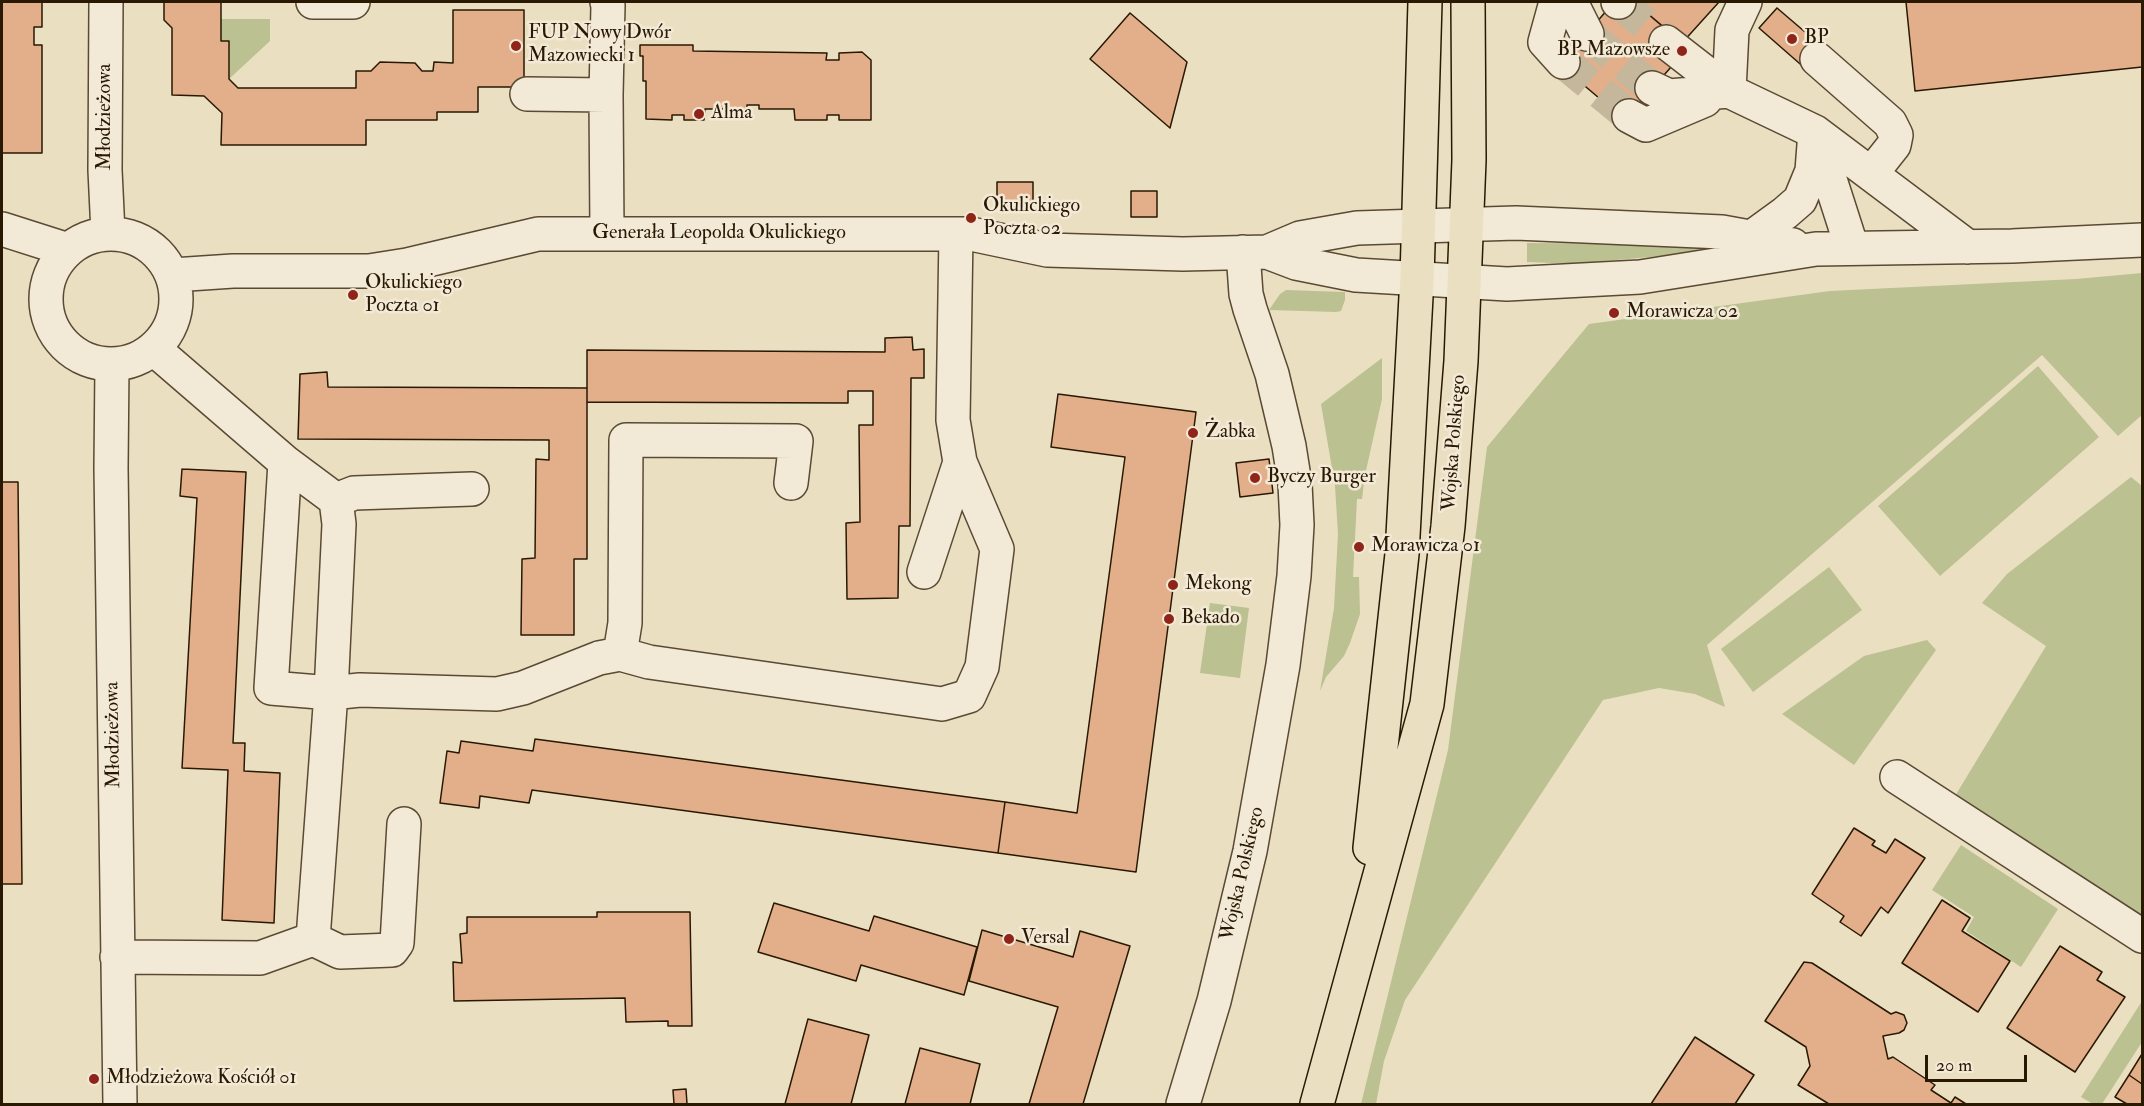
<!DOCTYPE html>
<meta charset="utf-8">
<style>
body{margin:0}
#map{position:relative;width:2144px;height:1106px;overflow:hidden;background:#ebdfc2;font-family:"IM FELL Double Pica",serif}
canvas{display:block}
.frame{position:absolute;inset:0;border:3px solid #291903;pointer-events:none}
.scale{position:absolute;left:1925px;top:1055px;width:102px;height:27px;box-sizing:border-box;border:3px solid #291903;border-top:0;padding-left:8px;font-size:18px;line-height:21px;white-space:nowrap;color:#291903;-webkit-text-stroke:4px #f2ead7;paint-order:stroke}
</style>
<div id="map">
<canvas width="2144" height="1106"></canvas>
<div class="frame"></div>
<div class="scale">20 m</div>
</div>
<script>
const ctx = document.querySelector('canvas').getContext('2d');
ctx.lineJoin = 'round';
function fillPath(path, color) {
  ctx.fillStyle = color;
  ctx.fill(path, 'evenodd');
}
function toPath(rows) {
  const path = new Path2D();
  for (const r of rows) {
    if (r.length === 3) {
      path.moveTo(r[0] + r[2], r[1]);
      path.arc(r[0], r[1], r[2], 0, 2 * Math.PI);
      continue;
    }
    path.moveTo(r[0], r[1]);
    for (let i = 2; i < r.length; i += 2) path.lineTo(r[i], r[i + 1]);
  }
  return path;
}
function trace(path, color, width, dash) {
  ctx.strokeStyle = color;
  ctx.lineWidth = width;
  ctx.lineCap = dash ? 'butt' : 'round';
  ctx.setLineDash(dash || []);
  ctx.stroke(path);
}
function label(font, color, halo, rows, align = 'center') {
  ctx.font = font + ' "IM FELL Double Pica",serif';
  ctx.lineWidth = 5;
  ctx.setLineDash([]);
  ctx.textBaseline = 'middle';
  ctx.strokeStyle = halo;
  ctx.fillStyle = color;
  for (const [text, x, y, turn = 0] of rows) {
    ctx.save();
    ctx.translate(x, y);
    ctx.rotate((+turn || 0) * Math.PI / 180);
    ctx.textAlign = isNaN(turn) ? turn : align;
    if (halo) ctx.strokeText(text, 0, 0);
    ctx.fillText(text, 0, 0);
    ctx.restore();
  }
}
fillPath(toPath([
 [221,19,270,19,270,41,229,79,229,41,221,41],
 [1527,243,1705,244,1707,245,1707,252,1582,263,1552,263,1527,262],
 [2142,273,2142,415,2118,436,2042,355,1707,645,1725,707,1695,694,1659,688,1603,700,1405,1000,1384,1061,1376,1104,1361,1104,1448,750,1487,447,1589,324,1830,291,2076,279],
 [1286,290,1345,292,1345,300,1341,311,1336,312,1269,310,1280,294],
 [1382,358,1382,399,1365,475,1362,499,1357,499,1353,577,1359,577,1360,614,1350,643,1344,656,1326,677,1320,691,1334,608,1338,534,1335,486,1321,404],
 [2038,366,2099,437,1940,576,1878,506],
 [2131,477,2142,486,2142,922,1952,801,2046,646,1982,603,2007,574],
 [1829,567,1862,610,1753,692,1721,649],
 [1210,603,1249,608,1240,678,1200,673],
 [1927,640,1936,650,1854,765,1782,714,1864,656],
 [1961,845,2058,909,2021,967,1966,931,1974,917,1932,890],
 [2142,1001,2142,1042,2102,1104,2093,1104,2081,1097]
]), '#bbc190');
const building = toPath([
 [2,2,42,2,42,27,34,27,34,45,42,45,42,153,2,153,2,2],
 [164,2,221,2,221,41,229,41,229,79,238,88,356,88,356,71,371,71,380,62,415,63,422,71,433,71,434,62,453,63,453,10,524,10,524,87,478,87,478,112,437,112,437,120,366,120,366,145,221,145,222,113,204,96,172,95,172,28,164,20,164,2],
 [1634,2,1672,34,1678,59,1625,120,1560,65,1613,3,1634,2],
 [1634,2,1719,2,1682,43,1634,2],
 [1906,2,2142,2,2142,67,1915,91,1906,2],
 [1777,8,1825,49,1807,70,1759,28,1777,8],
 [1130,13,1187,62,1170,128,1090,59,1130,13],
 [640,45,693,45,693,51,827,53,826,60,839,60,839,53,862,52,871,60,871,120,839,120,839,115,827,115,827,120,795,120,794,109,759,109,759,105,747,105,747,109,705,109,704,120,684,120,684,115,672,115,672,120,646,119,646,81,643,81,643,56,640,56,640,45],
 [997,182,1033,182,1033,206,997,206,997,182],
 [1131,191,1157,191,1157,217,1131,217,1131,191],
 [912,337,913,350,924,349,924,378,911,378,910,526,899,526,898,598,847,599,846,523,860,522,859,425,873,425,873,391,848,391,848,403,587,402,587,350,885,352,885,338,912,337],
 [327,372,328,387,587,388,587,559,574,559,574,635,521,635,522,559,535,558,536,459,549,460,549,440,298,439,300,374,327,372],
 [1058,394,1196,412,1136,872,998,853,1005,802,1077,813,1125,457,1051,447,1058,394],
 [1269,459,1273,493,1240,497,1236,463,1269,459],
 [182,469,246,472,233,743,245,743,244,771,280,773,274,923,222,920,228,770,182,768,197,498,180,496,182,469],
 [2,482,18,482,22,884,2,884,2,482],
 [535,739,1005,802,998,853,532,790,529,803,480,796,479,808,440,803,447,751,459,753,461,741,533,751,535,739],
 [1854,828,1875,841,1872,845,1886,853,1895,839,1925,858,1888,913,1881,907,1861,936,1840,922,1844,916,1812,894,1854,828],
 [1942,900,1970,918,1962,931,2010,961,1978,1012,1902,963,1942,900],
 [774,903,869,931,874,916,977,947,964,995,861,965,856,981,758,952,774,903],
 [597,912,690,912,692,1026,668,1026,668,1021,626,1022,625,998,454,1001,453,962,462,963,460,934,467,933,467,917,597,917,597,912],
 [982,930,1073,957,1080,931,1130,946,1083,1104,1029,1104,1058,1007,969,981,982,930],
 [2060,946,2102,972,2097,980,2125,997,2075,1072,2007,1028,2060,946],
 [1804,962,1812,963,1891,1014,1896,1012,1904,1015,1907,1023,1904,1030,1899,1033,1883,1036,1888,1059,1893,1057,1935,1085,1931,1090,1951,1103,1955,1097,1966,1104,1829,1104,1798,1085,1810,1066,1806,1047,1765,1021,1804,962],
 [808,1019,869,1035,851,1104,785,1104,808,1019],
 [1695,1037,1754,1075,1735,1104,1651,1104,1695,1037],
 [920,1048,980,1064,970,1104,905,1104,920,1048],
 [2142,1054,2142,1084,2129,1075,2142,1054],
 [2129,1075,2142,1084,2142,1104,2127,1104,2115,1097,2129,1075],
 [686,1089,687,1104,674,1104,673,1090,686,1089]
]);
fillPath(building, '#e3af8b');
trace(building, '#291903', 1.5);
trace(toPath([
 [1619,2,1666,42],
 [1587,34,1652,88],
 [1563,62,1629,116]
]), '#c4b79c', 33, [33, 16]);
const minor = toPath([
 [106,2,105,170,108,233],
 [313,2,353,2],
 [1556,2,1545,42,1563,62],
 [1572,2,1573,6,1587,34],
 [1618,2,1619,2],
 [1666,42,1729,91],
 [1817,59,1890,123,1896,135,1894,145,1871,174],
 [1652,88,1669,96,1729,91,1815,132,1968,247],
 [1729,91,1732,30,1745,2],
 [527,94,606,95],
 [1629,116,1646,125,1705,100],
 [1818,142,1852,248],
 [2,229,68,250],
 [607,233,606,95,608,5,607,2],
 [111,299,65],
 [1752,237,1785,213,1800,200,1812,171,1815,132],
 [1267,252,1300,238,1357,228,1516,223,1722,232,1793,245],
 [173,275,233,271,369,271,407,265,538,234,971,234,1047,250,1183,254,1267,252,1296,263,1356,275,1507,284,1640,277,1816,249,2012,246,2142,240],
 [154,349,285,462,271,688,331,693,339,524,336,500],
 [112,365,111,468,120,1104],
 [285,462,336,500,354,493,472,489],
 [924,572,960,462],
 [620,654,625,623,626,440,796,441,791,483],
 [1897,777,2142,936],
 [313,939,340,952,392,950,397,943,404,824],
 [117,957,260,958,313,939,331,693,360,690,497,694,523,688,599,658,620,654,649,662,942,704,969,696,982,667,997,549,960,462,953,420,956,234],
 [1183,1104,1214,1001,1250,851,1283,665,1294,576,1297,525,1295,484,1289,446,1272,374,1250,309,1246,294,1243,252]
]);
const major = toPath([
 [1370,848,1402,554,1417,278,1425,2],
 [1317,1104,1427,704,1448,526,1461,361,1469,160,1468,2]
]);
trace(minor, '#5a4a33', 36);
trace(major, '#291903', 36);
trace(minor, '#f2ead7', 33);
trace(major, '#ebdfc2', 33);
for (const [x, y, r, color] of [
 [1792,39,6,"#8f2418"],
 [516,46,6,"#8f2418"],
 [1682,51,6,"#8f2418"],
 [699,114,6,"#8f2418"],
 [971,218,6,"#8f2418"],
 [353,295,6,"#8f2418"],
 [1614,313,6,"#8f2418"],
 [1193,433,6,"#8f2418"],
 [1255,478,6,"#8f2418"],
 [1359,547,6,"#8f2418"],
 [1173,585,6,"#8f2418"],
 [1169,619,6,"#8f2418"],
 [1009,939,6,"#8f2418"],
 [94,1079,6,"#8f2418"]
]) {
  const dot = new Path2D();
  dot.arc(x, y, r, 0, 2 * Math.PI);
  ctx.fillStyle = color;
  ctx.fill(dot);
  trace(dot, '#f2ead7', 2);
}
label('20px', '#291903', '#f2ead7', [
 ["FUP Nowy Dwór",528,34],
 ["Mazowiecki 1",528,57],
 ["BP",1804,39],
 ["BP Mazowsze",1670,51,"right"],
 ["Alma",711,114],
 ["Okulickiego",983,207],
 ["Poczta 02",983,230],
 ["Okulickiego",365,284],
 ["Poczta 01",365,307],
 ["Morawicza 02",1626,313],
 ["Żabka",1205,433],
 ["Byczy Burger",1267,478],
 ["Morawicza 01",1371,547],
 ["Mekong",1185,585],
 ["Bekado",1181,619],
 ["Versal",1021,939],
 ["Młodzieżowa Kościół 01",106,1079]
], 'left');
label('20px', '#291903', '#f2ead7', [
 ["Młodzieżowa",106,117,-90],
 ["Generała Leopolda Okulickiego",719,234],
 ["Wojska Polskiego",1455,443,-86],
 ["Młodzieżowa",114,735,-91],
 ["Wojska Polskiego",1243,874,-77]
]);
</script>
